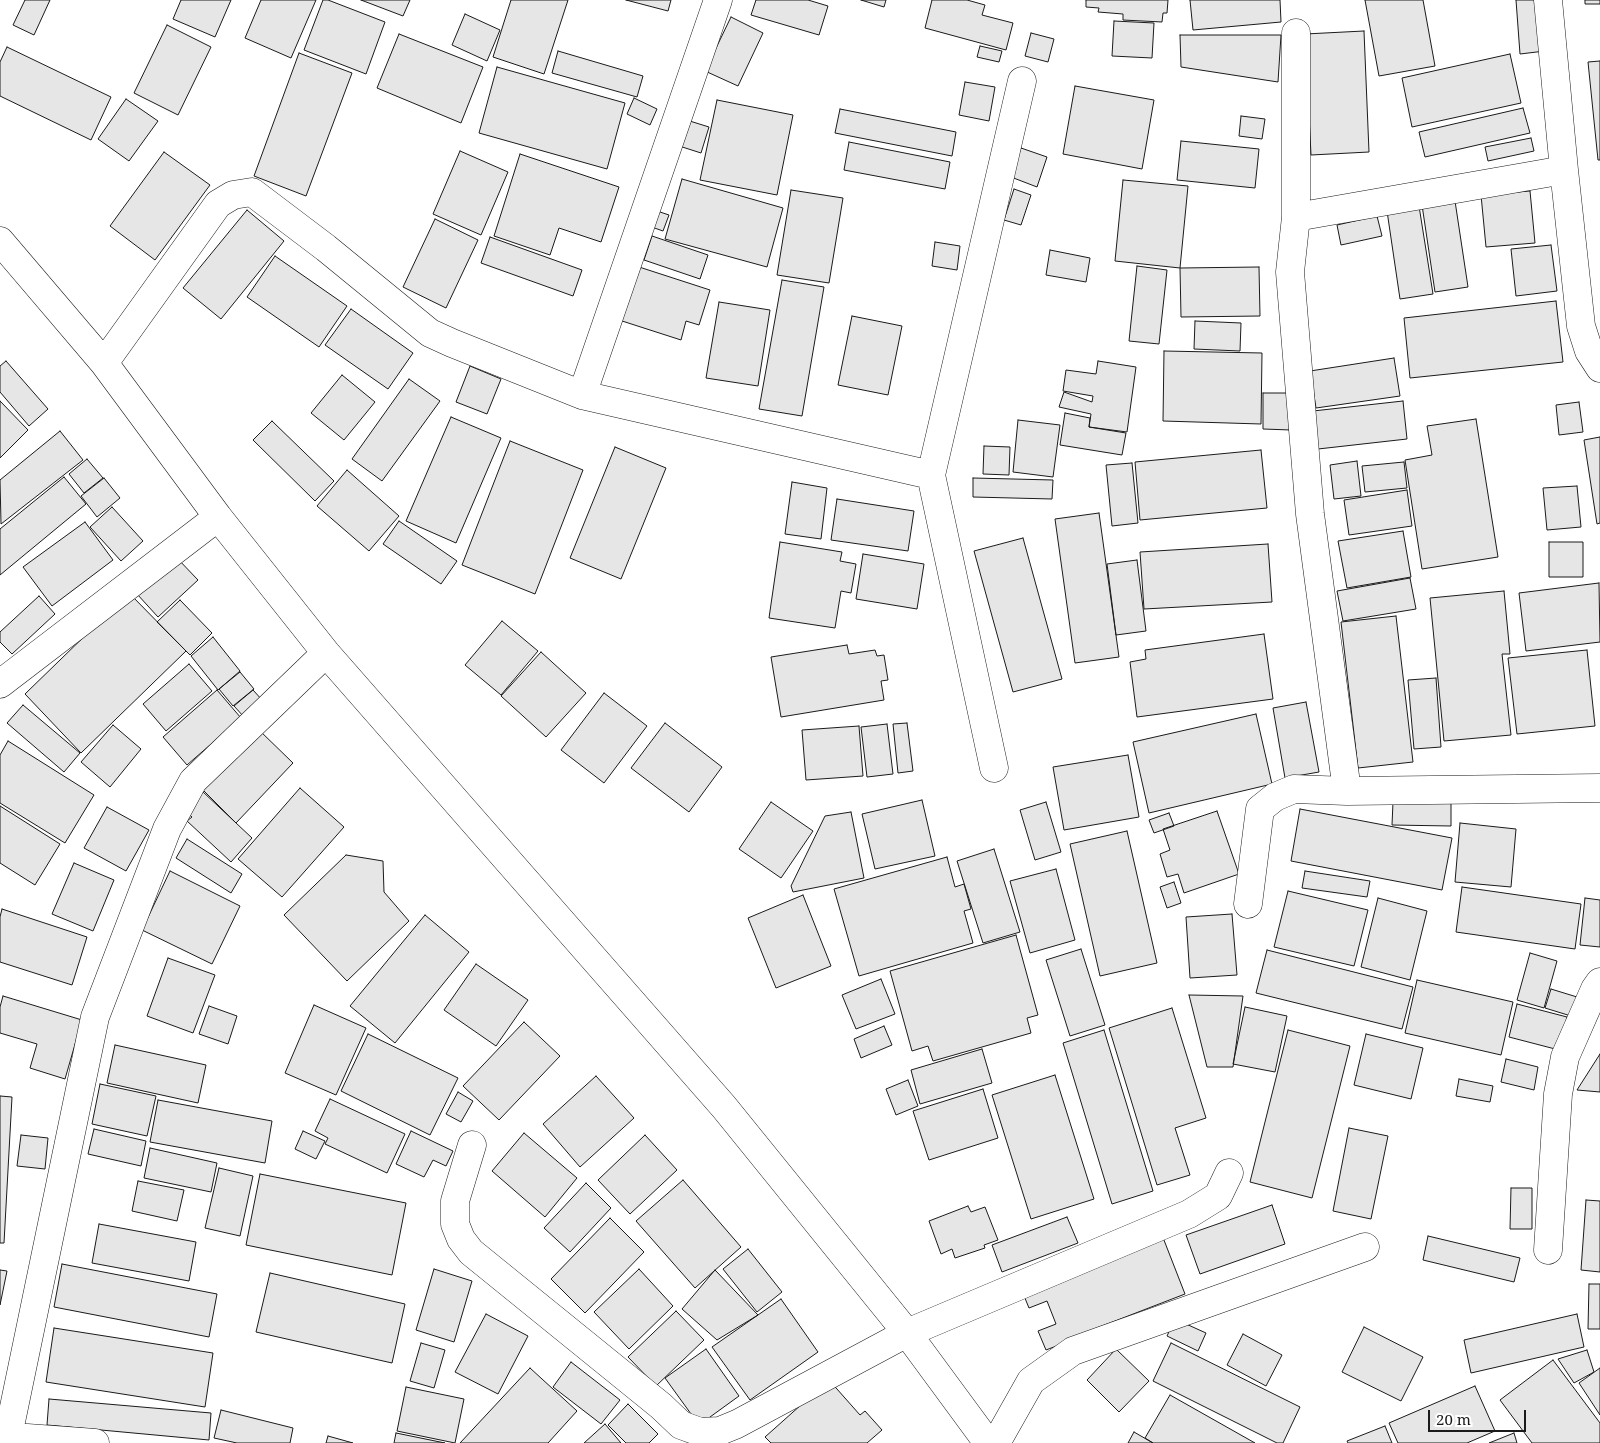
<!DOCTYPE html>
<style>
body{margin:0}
#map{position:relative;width:1600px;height:1443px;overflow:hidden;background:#fff;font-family:"Noto Serif",serif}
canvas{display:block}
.scale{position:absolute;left:1428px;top:1410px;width:98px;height:22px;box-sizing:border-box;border:2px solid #1a1a1a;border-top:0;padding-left:6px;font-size:15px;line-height:18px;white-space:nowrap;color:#1a1a1a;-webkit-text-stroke:4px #fff;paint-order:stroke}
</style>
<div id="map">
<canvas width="1600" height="1443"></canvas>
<div class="scale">20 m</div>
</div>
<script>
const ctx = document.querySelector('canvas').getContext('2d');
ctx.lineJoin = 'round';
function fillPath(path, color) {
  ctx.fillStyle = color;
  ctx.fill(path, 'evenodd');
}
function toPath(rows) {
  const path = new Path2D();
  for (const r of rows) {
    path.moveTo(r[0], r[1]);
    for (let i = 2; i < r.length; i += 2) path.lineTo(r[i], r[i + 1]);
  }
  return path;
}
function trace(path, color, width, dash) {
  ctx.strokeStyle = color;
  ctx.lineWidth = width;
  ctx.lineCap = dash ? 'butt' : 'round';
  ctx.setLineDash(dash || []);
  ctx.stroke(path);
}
const building = toPath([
 [25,0,50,0,34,35,13,25,25,0],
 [181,0,231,0,215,37,173,19,181,0],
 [261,0,316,0,291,58,245,38,261,0],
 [323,0,328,0,385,22,366,74,304,50,323,0],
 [361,0,410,0,403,16,361,0],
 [511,0,568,0,544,74,493,57,511,0],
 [626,0,671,0,668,11,626,0],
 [756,0,808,0,828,6,819,35,751,15,756,0],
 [861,0,886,0,884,7,861,0],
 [932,0,967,0,985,5,982,15,1013,23,1006,50,925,28,932,0],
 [1086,0,1168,0,1167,13,1163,13,1162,22,1123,20,1123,14,1098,12,1099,8,1086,7,1086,0],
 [1190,0,1280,0,1281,22,1193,30,1190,0],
 [1365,0,1423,0,1435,66,1379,76,1365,0],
 [1516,0,1541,0,1545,51,1520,54,1516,0],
 [1585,0,1600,0,1600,4,1585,4,1585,0],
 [465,14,500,30,487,61,452,45,465,14],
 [731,17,763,33,738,86,705,71,731,17],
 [1114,21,1154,23,1152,58,1112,56,1114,21],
 [167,25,211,47,178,115,134,93,167,25],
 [1364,31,1369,152,1311,155,1305,34,1364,31],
 [1031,33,1054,39,1048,62,1025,56,1031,33],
 [399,34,483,67,461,123,377,88,399,34],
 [1180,35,1281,35,1278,82,1181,67,1180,35],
 [980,46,1002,51,999,62,977,57,980,46],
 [7,47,111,97,91,140,0,96,0,62,7,47],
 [558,51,643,76,637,97,552,73,558,51],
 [299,53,352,73,306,196,254,176,299,53],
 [1510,54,1521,103,1412,127,1402,78,1510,54],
 [1600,61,1600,160,1598,160,1588,62,1600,61],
 [497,67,625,103,607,169,479,133,497,67],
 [965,82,995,87,989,121,959,115,965,82],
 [1075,86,1154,100,1142,169,1063,154,1075,86],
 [634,98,657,109,650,125,627,114,634,98],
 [126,99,158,121,129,161,98,139,126,99],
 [717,100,793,115,777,195,700,180,717,100],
 [1523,108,1530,133,1425,157,1419,132,1523,108],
 [840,109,956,132,952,156,835,133,840,109],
 [1241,116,1265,119,1262,139,1239,136,1241,116],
 [680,118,709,127,701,153,673,144,680,118],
 [1531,138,1534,151,1488,161,1485,147,1531,138],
 [1181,141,1259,149,1255,188,1177,180,1181,141],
 [849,142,950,162,945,189,844,170,849,142],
 [1021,148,1047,157,1037,187,1011,177,1021,148],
 [460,151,508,172,481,235,433,214,460,151],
 [164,152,210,185,155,260,110,226,164,152],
 [520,154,619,187,601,242,559,228,550,255,494,236,520,154],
 [682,179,783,208,767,267,665,239,682,179],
 [1123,180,1188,186,1180,268,1115,261,1123,180],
 [1014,189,1031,195,1021,225,1004,220,1014,189],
 [791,190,843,198,829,283,777,275,791,190],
 [1530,191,1535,243,1486,247,1481,195,1530,191],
 [1455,201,1468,287,1435,292,1422,205,1455,201],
 [1419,206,1433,294,1400,299,1387,211,1419,206],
 [651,209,669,215,663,231,646,225,651,209],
 [247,210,284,241,221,319,183,288,247,210],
 [1377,216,1382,236,1341,245,1337,225,1377,216],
 [435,219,478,240,446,308,403,287,435,219],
 [652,236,708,255,700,279,644,260,652,236],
 [490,237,582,270,573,296,481,263,490,237],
 [935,242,960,246,957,270,932,266,935,242],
 [1551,245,1557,291,1516,296,1511,249,1551,245],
 [1050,250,1090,258,1086,282,1046,275,1050,250],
 [275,256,347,306,319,347,247,297,275,256],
 [636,266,710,290,699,325,686,321,681,340,619,320,636,266],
 [1137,266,1167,270,1159,344,1129,341,1137,266],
 [1259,267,1260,316,1181,317,1180,268,1259,267],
 [782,280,824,287,802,416,759,409,782,280],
 [1556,301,1563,362,1410,378,1404,318,1556,301],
 [719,302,770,310,758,386,706,378,719,302],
 [351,309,413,353,388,389,325,345,351,309],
 [852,316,902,326,888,395,838,385,852,316],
 [1195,321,1241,323,1240,351,1194,349,1195,321],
 [1164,351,1262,353,1261,424,1163,421,1164,351],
 [1394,358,1400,396,1316,408,1310,371,1394,358],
 [6,361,48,409,29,426,0,392,0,366,6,361],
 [1098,361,1136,367,1127,432,1089,427,1091,414,1059,407,1064,392,1092,402,1093,396,1063,391,1066,370,1096,374,1098,361],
 [470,366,501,379,487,414,456,402,470,366],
 [342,375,375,402,344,440,311,413,342,375],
 [409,379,440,401,382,481,352,459,409,379],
 [1263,393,1291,393,1291,430,1263,429,1263,393],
 [0,401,28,430,0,458,0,401],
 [1403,401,1407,439,1318,449,1313,411,1403,401],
 [1579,402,1583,432,1559,435,1556,405,1579,402],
 [1065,413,1090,418,1089,427,1126,433,1122,455,1060,445,1065,413],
 [451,417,501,438,456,543,406,521,451,417],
 [1476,419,1498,557,1422,569,1405,460,1432,455,1427,426,1476,419],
 [1018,420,1060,425,1053,477,1013,472,1018,420],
 [272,421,334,481,315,501,253,440,272,421],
 [60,431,83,460,1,524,0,480,60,431],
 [1600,437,1600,523,1597,524,1584,440,1600,437],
 [510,441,583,470,535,594,462,565,510,441],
 [984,446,1010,447,1009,475,983,474,984,446],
 [615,447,666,468,621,579,570,558,615,447],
 [1261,450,1267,508,1140,520,1135,462,1261,450],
 [87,459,103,478,84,493,69,474,87,459],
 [1357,461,1361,496,1334,499,1330,465,1357,461],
 [1404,462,1407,488,1365,492,1362,466,1404,462],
 [1132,463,1138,523,1112,526,1106,465,1132,463],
 [347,470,399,516,369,551,317,506,347,470],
 [64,477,86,504,0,575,0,529,64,477],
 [104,478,120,498,97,517,81,496,104,478],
 [973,478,1053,480,1052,499,973,497,973,478],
 [792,482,827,488,821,539,785,534,792,482],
 [1577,486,1581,527,1547,530,1543,488,1577,486],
 [1407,490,1412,526,1349,535,1344,500,1407,490],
 [837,499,914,511,908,551,831,540,837,499],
 [112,507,143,541,121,561,90,527,112,507],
 [1099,513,1119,657,1075,663,1055,519,1099,513],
 [399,521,457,561,441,584,383,544,399,521],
 [85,522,113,560,52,606,23,567,85,522],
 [1403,531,1411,577,1347,588,1338,541,1403,531],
 [1023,538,1062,679,1013,692,974,551,1023,538],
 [780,542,842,552,840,561,856,564,851,593,841,591,835,628,769,618,780,542],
 [1549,542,1583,542,1583,577,1549,577,1549,542],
 [1268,544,1272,602,1144,609,1140,552,1268,544],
 [863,554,924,564,917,609,856,599,863,554],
 [176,557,198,580,158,617,137,594,176,557],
 [1137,560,1146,631,1116,635,1107,564,1137,560],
 [1410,578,1416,609,1343,621,1337,591,1410,578],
 [1599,583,1600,642,1526,651,1519,593,1599,583],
 [1504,591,1510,654,1502,654,1511,735,1444,741,1430,598,1504,591],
 [129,593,186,651,81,753,25,694,129,593],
 [39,596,55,614,12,654,0,642,0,632,39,596],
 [180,600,212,633,190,655,157,622,180,600],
 [1396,616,1413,762,1358,768,1341,622,1396,616],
 [502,621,538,651,501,695,465,665,502,621],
 [1264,634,1273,699,1137,717,1130,662,1146,659,1145,650,1264,634],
 [213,637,240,671,218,690,191,656,213,637],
 [847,645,849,654,875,650,877,656,884,655,888,680,881,681,884,700,781,717,771,657,847,645],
 [1587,650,1595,726,1517,734,1508,658,1587,650],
 [541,652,586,693,546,737,501,696,541,652],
 [189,664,212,691,166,731,143,704,189,664],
 [240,672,254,689,233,706,219,689,240,672],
 [1436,678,1441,747,1414,749,1408,680,1436,678],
 [217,690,241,718,187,765,163,737,217,690],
 [253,690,263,701,244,717,234,706,253,690],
 [604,693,647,726,604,783,561,750,604,693],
 [1306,702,1319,772,1285,778,1273,708,1306,702],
 [23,705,80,753,64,772,7,723,23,705],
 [1256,714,1272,784,1149,813,1133,742,1256,714],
 [665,723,722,767,689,812,631,768,665,723],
 [907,723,913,771,898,773,893,724,907,723],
 [887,724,893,774,867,777,861,727,887,724],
 [113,725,141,749,110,787,81,762,113,725],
 [859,726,863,776,806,780,802,730,859,726],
 [258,729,293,763,236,823,201,788,258,729],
 [8,741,94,795,65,843,0,803,0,755,8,741],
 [1128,755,1139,817,1064,830,1053,767,1128,755],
 [300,788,344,827,282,897,238,859,300,788],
 [202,791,252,838,231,862,187,821,192,817,184,810,202,791],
 [922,800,935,856,875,869,862,814,922,800],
 [771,802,813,831,781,878,739,849,771,802],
 [1046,802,1061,852,1035,860,1020,810,1046,802],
 [1393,802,1451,802,1451,826,1392,825,1393,802],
 [0,806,60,844,35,885,0,863,0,806],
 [107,807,149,830,126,871,84,848,107,807],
 [1300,809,1452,838,1442,890,1291,861,1300,809],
 [1217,811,1239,874,1184,893,1178,874,1167,877,1160,854,1170,850,1163,829,1217,811],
 [851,812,864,878,793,892,791,886,825,816,851,812],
 [1169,813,1174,826,1154,833,1149,820,1169,813],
 [1460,823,1516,829,1511,887,1455,882,1460,823],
 [1127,831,1157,963,1100,976,1070,844,1127,831],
 [187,839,242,874,231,893,176,858,187,839],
 [994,849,1020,932,983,943,957,861,994,849],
 [346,855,383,861,384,892,409,921,347,981,284,915,346,855],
 [947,857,955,887,964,884,971,909,964,911,973,943,859,976,834,889,947,857],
 [74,863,114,880,93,931,52,914,74,863],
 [1056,869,1075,940,1030,953,1010,881,1056,869],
 [170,871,240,906,212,964,142,930,170,871],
 [1305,871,1370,881,1367,897,1302,888,1305,871],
 [1174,882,1181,903,1167,908,1160,887,1174,882],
 [1462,887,1581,904,1575,949,1456,932,1462,887],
 [1288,891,1368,910,1354,966,1274,947,1288,891],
 [803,895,831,966,776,988,748,918,803,895],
 [1378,898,1427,911,1410,980,1361,967,1378,898],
 [1585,898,1600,900,1600,947,1580,945,1585,898],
 [2,909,87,937,72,985,0,962,0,917,2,909],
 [1232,914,1237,975,1190,978,1186,917,1232,914],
 [425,915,469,952,395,1043,350,1006,425,915],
 [1016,935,1038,1015,1027,1018,1031,1033,933,1061,928,1046,912,1051,890,971,1016,935],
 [1081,949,1105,1025,1070,1036,1046,960,1081,949],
 [1267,950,1413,987,1402,1029,1256,993,1267,950],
 [1530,953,1557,961,1544,1008,1517,1000,1530,953],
 [168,958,215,975,193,1033,147,1016,168,958],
 [476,964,528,1000,496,1046,444,1010,476,964],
 [881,979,895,1014,856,1029,842,995,881,979],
 [1417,980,1513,1002,1501,1055,1405,1033,1417,980],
 [1551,989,1577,997,1571,1016,1545,1008,1551,989],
 [1189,995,1243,996,1233,1067,1207,1067,1189,995],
 [3,996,82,1020,65,1079,30,1068,37,1044,0,1033,0,1007,3,996],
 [1517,1004,1567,1017,1559,1050,1509,1037,1517,1004],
 [314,1005,366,1028,336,1095,285,1073,314,1005],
 [209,1006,237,1016,228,1044,199,1034,209,1006],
 [1245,1007,1287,1016,1275,1072,1233,1064,1245,1007],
 [1172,1008,1206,1118,1175,1128,1190,1175,1157,1185,1109,1028,1172,1008],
 [524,1022,560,1056,499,1120,463,1086,524,1022],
 [884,1026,892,1045,861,1058,854,1039,884,1026],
 [1104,1030,1153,1191,1112,1204,1063,1043,1104,1030],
 [1288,1030,1350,1046,1312,1198,1250,1182,1288,1030],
 [368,1034,458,1078,430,1135,341,1091,368,1034],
 [1366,1034,1423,1048,1411,1099,1354,1085,1366,1034],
 [115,1045,206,1065,198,1103,107,1083,115,1045],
 [982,1049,992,1083,920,1104,911,1070,982,1049],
 [1600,1054,1600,1092,1577,1090,1600,1054],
 [1506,1059,1538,1067,1534,1090,1501,1082,1506,1059],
 [1055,1075,1094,1199,1031,1219,992,1095,1055,1075],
 [596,1076,634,1118,580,1167,543,1124,596,1076],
 [1459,1079,1493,1086,1490,1102,1456,1096,1459,1079],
 [908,1080,918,1106,896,1115,886,1089,908,1080],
 [100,1084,156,1096,147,1136,92,1124,100,1084],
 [983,1089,998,1138,929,1160,913,1111,983,1089],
 [458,1092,473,1101,461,1122,446,1114,458,1092],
 [0,1096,12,1097,4,1243,0,1243,0,1096],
 [330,1099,405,1134,387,1173,325,1144,328,1138,315,1131,330,1099],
 [158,1100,272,1121,265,1163,150,1142,158,1100],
 [1349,1128,1388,1136,1371,1219,1333,1211,1349,1128],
 [94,1129,146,1141,141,1166,88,1154,94,1129],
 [303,1131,325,1141,316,1159,295,1149,303,1131],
 [411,1131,453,1151,446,1166,433,1160,424,1177,396,1164,411,1131],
 [524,1133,577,1178,545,1217,492,1171,524,1133],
 [21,1135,48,1138,45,1169,17,1166,21,1135],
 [645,1135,677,1170,630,1214,598,1180,645,1135],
 [150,1148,217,1163,211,1192,144,1178,150,1148],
 [219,1168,253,1176,240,1236,205,1228,219,1168],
 [260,1174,406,1203,392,1275,246,1245,260,1174],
 [683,1180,741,1247,695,1288,636,1221,683,1180],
 [138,1181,184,1190,177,1221,132,1211,138,1181],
 [586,1183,611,1208,570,1252,544,1228,586,1183],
 [1511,1188,1532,1188,1532,1229,1510,1229,1511,1188],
 [1586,1200,1600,1201,1600,1272,1581,1270,1586,1200],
 [1272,1205,1285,1244,1200,1274,1186,1235,1272,1205],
 [968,1206,971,1212,985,1207,998,1240,984,1245,985,1248,955,1258,952,1249,941,1254,929,1221,968,1206],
 [1067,1217,1078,1243,1002,1272,992,1245,1067,1217],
 [610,1218,644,1252,585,1313,551,1279,610,1218],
 [99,1224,196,1242,189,1281,92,1263,99,1224],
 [1162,1235,1185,1294,1071,1338,1072,1340,1046,1350,1038,1331,1056,1324,1047,1301,1029,1308,1020,1286,1162,1235],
 [1428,1236,1520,1258,1514,1282,1423,1260,1428,1236],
 [748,1249,782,1292,757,1312,723,1269,748,1249],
 [62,1264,217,1294,209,1337,54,1307,62,1264],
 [434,1269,472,1281,454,1342,416,1330,434,1269],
 [639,1269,673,1306,629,1349,594,1312,639,1269],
 [0,1270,7,1271,0,1305,0,1270],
 [715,1270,758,1315,717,1340,682,1309,715,1270],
 [270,1273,405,1304,392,1363,256,1332,270,1273],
 [1589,1284,1600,1284,1600,1329,1588,1329,1589,1284],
 [781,1299,818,1352,750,1400,712,1347,781,1299],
 [676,1311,704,1340,656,1386,628,1357,676,1311],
 [486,1314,528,1336,498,1394,455,1372,486,1314],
 [1577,1314,1584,1347,1471,1373,1464,1340,1577,1314],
 [1175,1319,1206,1333,1198,1351,1167,1336,1175,1319],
 [1364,1327,1423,1357,1401,1401,1342,1372,1364,1327],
 [54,1328,213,1353,205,1407,46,1382,54,1328],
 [1243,1334,1282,1355,1266,1386,1227,1365,1243,1334],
 [421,1343,445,1350,434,1388,410,1381,421,1343],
 [1171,1343,1300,1407,1283,1443,1277,1443,1153,1381,1171,1343],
 [706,1349,739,1396,699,1425,665,1378,706,1349],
 [1116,1349,1149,1381,1119,1412,1087,1380,1116,1349],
 [1587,1350,1594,1372,1574,1383,1558,1359,1587,1350],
 [1553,1360,1600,1423,1600,1443,1532,1443,1500,1400,1553,1360],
 [571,1362,620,1400,601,1424,553,1387,571,1362],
 [530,1368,577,1411,548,1443,460,1443,530,1368],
 [1600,1368,1600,1415,1579,1383,1600,1368],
 [829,1380,860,1415,865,1411,882,1430,867,1443,771,1443,765,1437,829,1380],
 [1475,1386,1495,1431,1467,1443,1398,1443,1389,1423,1475,1386],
 [406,1387,464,1399,455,1443,397,1431,406,1387],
 [1170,1395,1255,1443,1153,1443,1145,1438,1170,1395],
 [49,1399,211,1413,209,1440,47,1425,49,1399],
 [628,1404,658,1434,649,1443,626,1443,608,1425,628,1404],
 [221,1410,293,1428,290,1443,237,1443,214,1438,221,1410],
 [605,1424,621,1443,584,1443,605,1424],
 [1385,1426,1392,1443,1348,1443,1347,1441,1385,1426],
 [1134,1432,1153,1443,1128,1443,1134,1432],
 [396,1433,445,1443,394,1443,396,1433],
 [1514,1433,1517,1443,1489,1443,1514,1433],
 [328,1436,353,1443,326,1443,328,1436]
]);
fillPath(building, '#e6e6e6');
trace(building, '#1a1a1a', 1);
const minor = toPath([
 [1548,0,1564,170,1581,326,1589,351,1600,368],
 [1296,33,1296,217,1290,272,1310,514,1347,791],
 [1296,217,1564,170],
 [0,241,104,363,218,517,326,653,724,1107,907,1333,988,1443],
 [104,363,218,204,233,195,252,192,326,248,430,333,452,343,582,395,931,475],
 [582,395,718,0],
 [0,684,218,517],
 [994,768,931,475,1022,81],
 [1248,904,1260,809,1275,797,1294,789,1347,791,1600,788],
 [472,1145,455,1201,455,1224,461,1239,471,1252,661,1406,681,1425,700,1432,720,1431,737,1424,907,1333,1189,1214,1218,1196,1229,1173],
 [1548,1250,1558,1094,1565,1057,1595,989,1600,982],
 [0,1436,95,1443],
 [8,1436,95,1017,167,829,193,781,326,653],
 [996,1443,1031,1381,1073,1351,1365,1247]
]);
trace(minor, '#1a1a1a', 29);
trace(minor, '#fff', 28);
</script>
